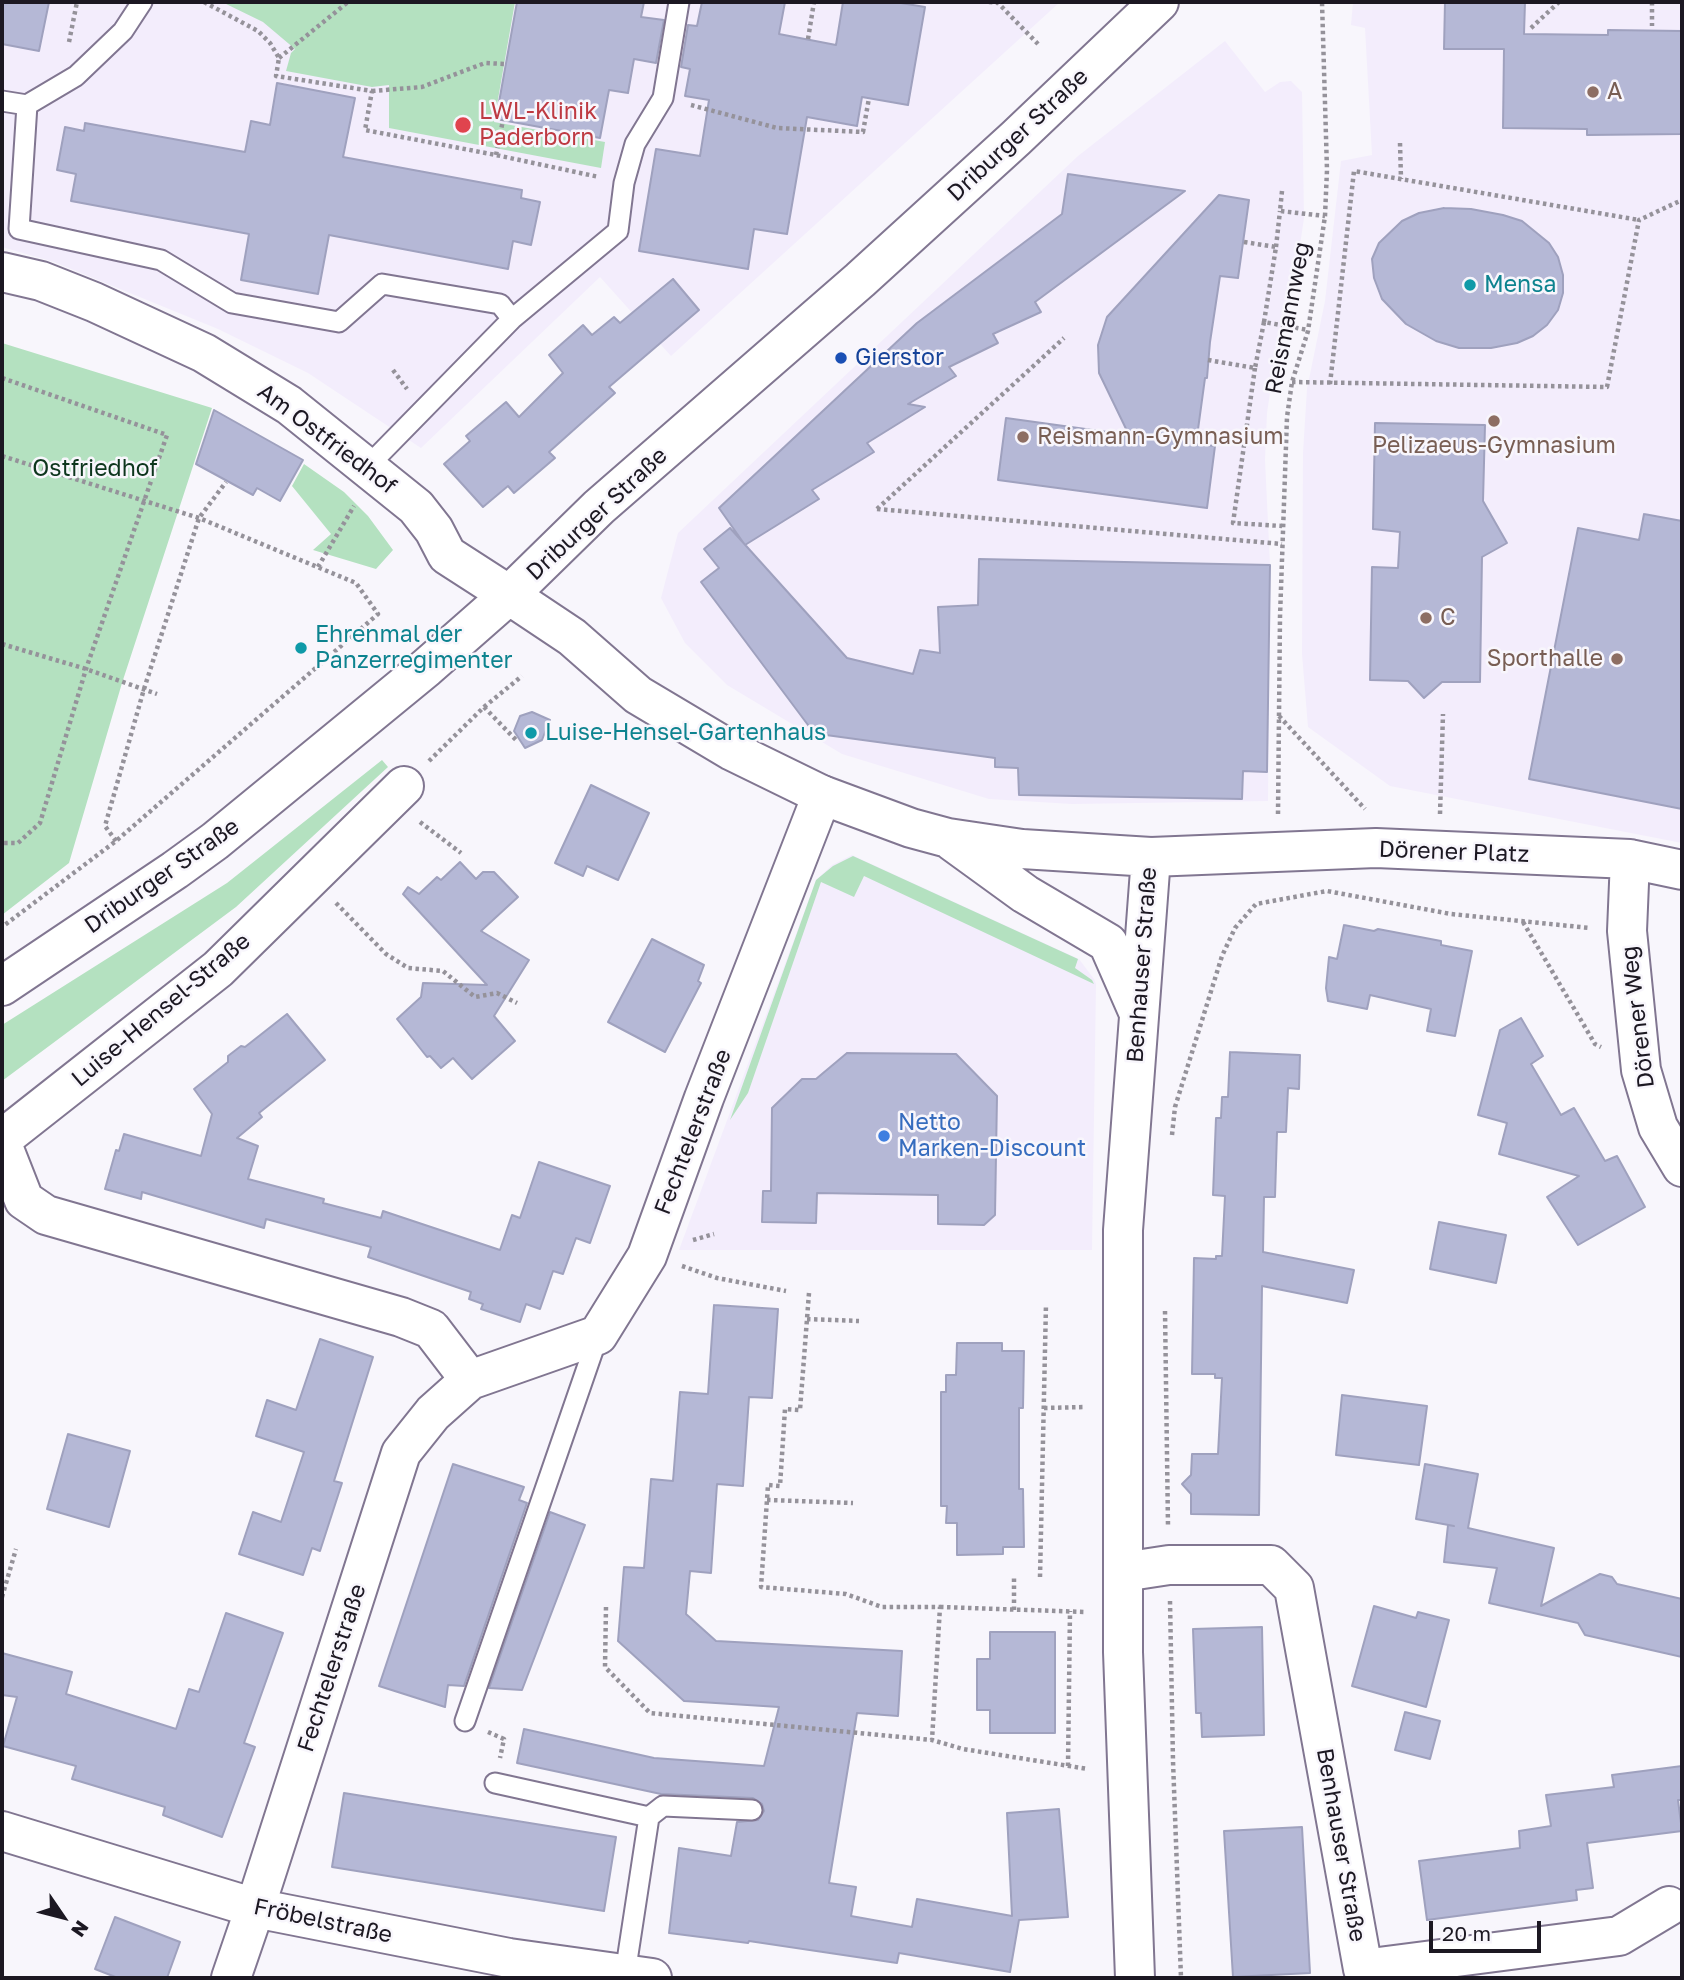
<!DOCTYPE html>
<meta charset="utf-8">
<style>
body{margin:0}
#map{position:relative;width:1684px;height:1980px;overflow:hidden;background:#f8f6fc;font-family:"Golos Text",sans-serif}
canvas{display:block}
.frame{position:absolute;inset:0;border:4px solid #1c1822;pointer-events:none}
.north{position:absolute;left:28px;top:1882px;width:70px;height:70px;-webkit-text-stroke:5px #f8f6fc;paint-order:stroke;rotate:125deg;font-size:19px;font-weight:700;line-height:28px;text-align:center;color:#1c1822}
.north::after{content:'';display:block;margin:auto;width:24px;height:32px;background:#1c1822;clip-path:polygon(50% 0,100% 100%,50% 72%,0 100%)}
.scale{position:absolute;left:1429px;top:1921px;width:112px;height:32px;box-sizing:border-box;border:4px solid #1c1822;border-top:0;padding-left:9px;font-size:21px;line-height:24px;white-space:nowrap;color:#1c1822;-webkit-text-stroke:5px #f8f6fc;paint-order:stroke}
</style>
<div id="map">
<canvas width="1684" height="1980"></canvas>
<div class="frame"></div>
<div class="north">N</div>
<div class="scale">20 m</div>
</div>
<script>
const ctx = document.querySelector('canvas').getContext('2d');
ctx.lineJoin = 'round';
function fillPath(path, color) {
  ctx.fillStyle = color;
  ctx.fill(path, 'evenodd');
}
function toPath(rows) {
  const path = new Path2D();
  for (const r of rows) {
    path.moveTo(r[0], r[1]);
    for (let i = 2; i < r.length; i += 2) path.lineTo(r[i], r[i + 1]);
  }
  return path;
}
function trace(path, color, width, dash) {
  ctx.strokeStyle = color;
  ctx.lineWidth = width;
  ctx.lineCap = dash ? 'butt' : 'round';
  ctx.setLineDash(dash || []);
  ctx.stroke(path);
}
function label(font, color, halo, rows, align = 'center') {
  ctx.font = font + ' "Golos Text",sans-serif';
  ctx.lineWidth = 5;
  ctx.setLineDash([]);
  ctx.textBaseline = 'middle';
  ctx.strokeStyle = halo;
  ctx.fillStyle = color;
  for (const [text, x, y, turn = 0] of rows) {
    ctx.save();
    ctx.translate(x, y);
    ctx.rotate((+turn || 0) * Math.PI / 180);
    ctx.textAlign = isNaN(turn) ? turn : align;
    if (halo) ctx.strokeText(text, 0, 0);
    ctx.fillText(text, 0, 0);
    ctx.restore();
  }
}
fillPath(toPath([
 [2,2,1060,2,671,356,600,277,421,448,308,373,218,329,54,262,2,247],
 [1353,2,1682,2,1682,843,1390,786,1308,727,1302,654,1303,453,1307,389,1325,301,1341,161,1372,155,1365,28,1351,25],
 [1225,41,1265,92,1280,82,1291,81,1302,92,1304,218,1294,286,1274,366,1267,413,1265,460,1270,565,1268,801,1072,804,989,799,842,754,727,685,685,643,661,598,678,533,1078,156],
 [852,855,1079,959,1094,979,1096,984,1092,1250,679,1250,816,880,832,865]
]), '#f3edfc');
fillPath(toPath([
 [222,2,515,2,494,122,605,142,601,168,389,128,389,85,372,87,286,71,291,53,295,49,263,22],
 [2,343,212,408,122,683,69,863,2,915],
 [304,464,344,492,368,516,393,550,376,569,313,550,331,534,292,486],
 [382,760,388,767,236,907,2,1081,2,1025,227,883],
 [853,856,1078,959,1075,968,1092,980,1094,984,864,876,854,897,821,882,748,1093,730,1120,816,880,833,866]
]), '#b4e1c0');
const building = toPath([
 [2,2,49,2,39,51,2,44,2,2],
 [517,2,644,2,641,17,664,20,656,63,634,59,628,93,609,90,600,138,496,119,517,2],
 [702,2,785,2,779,34,836,45,843,2,895,2,925,7,908,105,862,97,857,126,807,117,787,234,754,229,748,269,639,251,656,149,700,156,709,100,685,96,690,69,681,67,688,25,697,26,702,2],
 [1445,2,1525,2,1524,34,1608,35,1608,30,1682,31,1682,134,1587,135,1587,129,1503,128,1504,49,1444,49,1445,2],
 [277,83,355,98,343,157,522,190,521,198,540,202,531,245,513,241,508,269,329,235,318,294,241,280,249,234,71,201,76,174,57,170,65,127,84,131,85,123,245,152,251,121,270,125,277,83],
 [1068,174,1185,191,1035,302,1041,312,993,334,998,343,949,367,956,376,908,404,925,407,867,443,874,452,812,490,819,499,745,545,719,508,917,323,1062,214,1068,174],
 [1219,195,1249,200,1238,278,1220,276,1210,342,1207,378,1205,378,1196,444,1215,446,1207,508,998,480,1006,418,1129,435,1099,373,1098,345,1107,317,1219,195],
 [1444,208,1471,209,1503,215,1522,221,1549,243,1558,257,1563,275,1563,293,1558,310,1547,325,1533,336,1517,343,1491,348,1459,348,1436,341,1406,324,1382,299,1374,278,1372,259,1379,243,1402,221,1419,213,1444,208],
 [673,279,699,310,609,387,615,393,549,452,555,458,514,493,508,486,483,507,444,464,470,441,466,436,506,402,519,417,563,373,549,355,583,325,592,335,614,317,620,323,673,279],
 [214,410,303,460,280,501,257,488,253,495,196,464,214,410],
 [1375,423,1485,425,1483,501,1507,543,1482,557,1480,682,1442,682,1424,698,1408,681,1370,680,1372,567,1398,568,1400,532,1373,529,1375,423],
 [1644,514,1682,521,1682,809,1529,779,1578,528,1639,540,1644,514],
 [730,528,847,658,913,674,920,650,940,653,938,607,978,605,979,559,1270,565,1267,772,1243,771,1242,799,1019,795,1018,768,995,767,995,758,826,735,811,729,701,582,719,568,704,549,730,528],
 [532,712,550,720,542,740,525,748,514,731,520,716,532,712],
 [591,785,649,813,618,880,587,866,583,876,555,863,591,785],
 [460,862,476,879,483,872,494,872,518,897,481,931,529,960,494,1016,515,1041,472,1079,453,1058,441,1068,430,1056,427,1057,397,1019,421,997,423,983,487,985,403,894,408,887,419,894,437,877,441,880,460,862],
 [1344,925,1374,931,1378,929,1441,941,1441,945,1472,951,1455,1036,1427,1031,1431,1009,1370,995,1367,1009,1328,1001,1326,988,1329,957,1337,959,1344,925],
 [652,939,704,965,698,981,701,983,665,1052,608,1022,652,939],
 [287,1014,325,1060,259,1113,262,1117,237,1138,258,1146,248,1179,324,1199,323,1203,381,1218,383,1211,500,1250,512,1215,520,1218,539,1162,610,1186,590,1243,576,1238,563,1274,553,1271,540,1309,526,1304,520,1322,481,1309,483,1304,469,1299,471,1292,368,1257,371,1247,266,1219,264,1228,142,1192,141,1199,105,1189,116,1150,119,1151,124,1134,201,1156,212,1114,194,1089,228,1062,228,1056,241,1046,245,1047,287,1014],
 [1521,1018,1543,1056,1531,1064,1561,1115,1574,1108,1605,1161,1617,1156,1645,1207,1578,1245,1547,1197,1579,1176,1499,1154,1507,1123,1478,1115,1500,1030,1521,1018],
 [1230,1052,1300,1055,1299,1089,1288,1088,1286,1132,1277,1132,1275,1197,1264,1197,1263,1252,1354,1270,1347,1303,1262,1286,1259,1515,1191,1514,1191,1494,1182,1484,1191,1475,1192,1454,1218,1454,1222,1378,1215,1378,1215,1374,1192,1374,1194,1258,1216,1259,1216,1256,1222,1256,1225,1196,1213,1195,1216,1118,1221,1118,1222,1097,1228,1097,1230,1052],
 [847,1053,956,1054,997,1096,995,1215,984,1225,938,1224,938,1195,817,1193,816,1223,762,1222,763,1191,771,1191,772,1108,802,1079,816,1079,847,1053],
 [1439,1222,1506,1235,1496,1283,1430,1269,1439,1222],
 [714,1305,778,1309,772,1398,749,1397,743,1486,717,1484,711,1573,690,1571,686,1614,716,1641,902,1651,898,1716,857,1713,829,1883,856,1887,851,1916,912,1927,917,1899,1012,1916,1007,1813,1059,1809,1068,1917,1019,1920,1010,1972,899,1953,897,1963,749,1941,748,1943,669,1933,679,1848,731,1856,737,1822,758,1820,764,1811,762,1804,753,1798,661,1794,517,1763,524,1729,654,1758,764,1766,779,1707,684,1701,618,1641,624,1567,644,1568,651,1479,673,1481,680,1392,708,1394,714,1305],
 [320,1339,373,1357,334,1481,342,1483,320,1551,312,1548,303,1575,239,1554,253,1512,281,1522,304,1452,256,1436,267,1400,296,1410,320,1339],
 [957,1343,1002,1343,1002,1351,1024,1351,1023,1408,1019,1408,1019,1489,1023,1489,1024,1547,1003,1547,1003,1554,957,1555,957,1523,946,1523,947,1506,941,1506,941,1392,946,1392,946,1375,956,1375,957,1343],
 [1342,1395,1427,1406,1419,1465,1336,1455,1342,1395],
 [68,1434,130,1451,109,1527,47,1509,68,1434],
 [453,1464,524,1487,519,1500,527,1503,464,1686,448,1685,445,1707,379,1686,453,1464],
 [1425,1464,1478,1474,1468,1528,1554,1548,1541,1606,1600,1574,1612,1577,1617,1584,1682,1599,1682,1657,1585,1635,1578,1623,1489,1603,1497,1568,1444,1562,1448,1525,1454,1526,1416,1519,1425,1464],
 [550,1512,585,1525,522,1690,489,1688,550,1512],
 [1374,1606,1416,1618,1418,1612,1449,1620,1426,1707,1352,1686,1374,1606],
 [226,1613,283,1633,244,1743,255,1747,222,1837,163,1815,165,1807,72,1779,76,1766,3,1746,17,1697,2,1695,2,1653,72,1672,66,1694,176,1729,189,1689,199,1692,226,1613],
 [1262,1627,1264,1735,1202,1737,1201,1713,1196,1713,1193,1629,1262,1627],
 [990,1632,1055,1632,1055,1733,990,1733,990,1710,977,1710,977,1659,990,1659,990,1632],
 [1405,1712,1440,1721,1430,1759,1395,1750,1405,1712],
 [1682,1766,1682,1800,1678,1800,1682,1831,1587,1843,1593,1888,1576,1890,1577,1900,1427,1920,1419,1861,1520,1848,1519,1831,1551,1826,1546,1795,1614,1787,1612,1775,1682,1766],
 [344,1793,616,1837,604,1911,332,1867,344,1793],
 [1302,1827,1310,1973,1233,1977,1224,1831,1302,1827],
 [115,1917,180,1942,167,1978,118,1978,95,1969,115,1917]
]);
fillPath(building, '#b5b8d6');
trace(building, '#9fa1be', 2);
const lane = toPath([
 [2,101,27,105,19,229,161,260,232,303,339,322,382,284,500,304,512,319],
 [27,105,76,76,123,31,142,2],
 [367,467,512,319,618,231,624,183,635,144,663,98,679,2],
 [465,1721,598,1336],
 [495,1783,649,1817,625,1974],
 [649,1817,663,1806,752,1810]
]);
const street = toPath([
 [2,272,41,281,94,302,204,353,289,405,416,507,434,530,447,555,509,595],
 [1151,857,1376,848,1630,859,1682,870],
 [1630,859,1627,931,1641,1070,1658,1127,1682,1167],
 [2,1139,218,969,404,786],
 [2,1144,24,1200,46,1215,401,1317,431,1329,470,1380],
 [1123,1572,1169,1565,1271,1565,1294,1588,1363,1969,1619,1936,1669,1906],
 [2,1831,255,1908,509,1958,652,1978],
 [231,1978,255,1908,401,1453,433,1413,470,1380,598,1335,647,1256,704,1098,822,795]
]);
const secondary = toPath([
 [509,595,572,637,638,695,732,751,822,795,911,828,948,838,1022,849,1151,857,1123,1230,1123,1652,1135,1978],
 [952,841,1025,894,1108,943,1137,1009],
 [2,986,175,870,215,841,426,668,509,595,599,507,860,280,1016,138,1159,2]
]);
trace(lane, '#817691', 23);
trace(street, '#817691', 42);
trace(secondary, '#817691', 42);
trace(toPath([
 [204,2,258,31,270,43,279,58,276,76,372,91,365,130,496,155,599,177],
 [989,2,998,3,1038,44],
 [1652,2,1652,26],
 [1531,28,1559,2],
 [808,39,814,2],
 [69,42,77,2],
 [279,58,348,2],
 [372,91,422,87,485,63,506,64],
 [691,105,777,128,863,132,869,98],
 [1400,143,1401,179],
 [496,155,503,120],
 [1282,191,1280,211,1325,216],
 [1244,242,1276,247,1264,322],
 [1276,247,1280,211],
 [1208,360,1255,368,1264,322,1308,330],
 [1255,368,1233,523,1282,526],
 [393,370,407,389],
 [2,378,167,435,86,669,40,823,18,843,2,843],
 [1292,382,1607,387,1639,220,1682,200],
 [1330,384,1354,171,1639,220],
 [2,456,199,518,356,583,378,614,116,841,2,927],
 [877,509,1282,544],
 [877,509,1064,338],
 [318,567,354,506],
 [2,644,86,669,157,694],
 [484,707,516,740],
 [1279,716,1365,809],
 [429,761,484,707,522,676],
 [1278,814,1280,617,1287,417,1292,382,1308,331,1325,216,1327,170,1322,2],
 [1440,814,1443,714],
 [420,822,461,853],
 [116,841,105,826,144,689,199,518,226,482],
 [336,903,386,954,408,968,443,971,475,997,497,993,517,1003],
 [1523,922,1595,1044,1601,1047],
 [1172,1135,1175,1107,1222,956,1235,928,1256,904,1327,891,1451,914,1590,928],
 [693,1240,714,1234],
 [682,1266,717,1278,786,1291],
 [809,1293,800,1410,785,1409,780,1486,768,1485,761,1587,846,1594,882,1607,940,1607,932,1740],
 [1165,1311,1168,1526],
 [807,1319,859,1321],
 [1044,1408,1085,1407],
 [767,1500,853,1503],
 [1040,1577,1046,1304],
 [2,1597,16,1549],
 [1170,1601,1173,1761,1181,1978],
 [606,1607,605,1667,650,1713,932,1740,963,1749,1088,1769],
 [940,1607,1086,1612],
 [1014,1610,1014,1577],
 [488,1732,504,1739,500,1758],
 [1068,1766,1070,1611]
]), '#95929a', 4.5, [3.5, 3.5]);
trace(lane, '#fff', 19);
trace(street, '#fff', 38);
trace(secondary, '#fff', 38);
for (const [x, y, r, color] of [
 [1593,92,7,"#8d6e63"],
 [463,125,9,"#e0444e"],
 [1470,285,7,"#0f9aa8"],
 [841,358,7,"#1a4fb4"],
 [1494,421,7,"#8d6e63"],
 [1023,437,7,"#8d6e63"],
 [1426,618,7,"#8d6e63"],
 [301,648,7,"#0f9aa8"],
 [1617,659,7,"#8d6e63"],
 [531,733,7,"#0f9aa8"],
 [884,1136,7,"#3f7fe0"]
]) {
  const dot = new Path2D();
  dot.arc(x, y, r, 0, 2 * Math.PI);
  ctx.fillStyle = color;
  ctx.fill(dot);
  trace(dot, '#f8f6fc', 2.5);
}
label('23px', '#785e54', '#f8f6fc', [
 ["A",1607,92],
 ["Reismann-Gymnasium",1037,437],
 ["Pelizaeus-Gymnasium",1494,446,"center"],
 ["C",1440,618],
 ["Sporthalle",1603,659,"right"]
], 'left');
label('23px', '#be3a42', '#f8f6fc', [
 ["LWL-Klinik",479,112],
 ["Paderborn",479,138]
], 'left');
label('23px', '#1c1822', '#f8f6fc', [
 ["Driburger Straße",1018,135,-43],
 ["Reismannweg",1288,318,-79],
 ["Am Ostfriedhof",327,439,37],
 ["Driburger Straße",597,514,-43],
 ["Dörener Platz",1454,852,2],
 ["Driburger Straße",162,876,-35],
 ["Benhauser Straße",1142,965,-86],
 ["Luise-Hensel-Straße",161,1010,-40],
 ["Dörener Weg",1638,1017,-97],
 ["Fechtelerstraße",693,1132,-69],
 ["Fechtelerstraße",332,1668,-72],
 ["Benhauser Straße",1341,1845,80],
 ["Fröbelstraße",323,1921,12]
]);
label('23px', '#0d838f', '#f8f6fc', [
 ["Mensa",1484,285],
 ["Ehrenmal der",315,635],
 ["Panzerregimenter",315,661],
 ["Luise-Hensel-Gartenhaus",545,733]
], 'left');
label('23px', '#164399', '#f8f6fc', [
 ["Gierstor",855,358]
], 'left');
label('23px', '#0d361d', '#f8f6fc', [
 ["Ostfriedhof",95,469]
]);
label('23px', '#366cbe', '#f8f6fc', [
 ["Netto",898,1123],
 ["Marken-Discount",898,1149]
], 'left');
</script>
